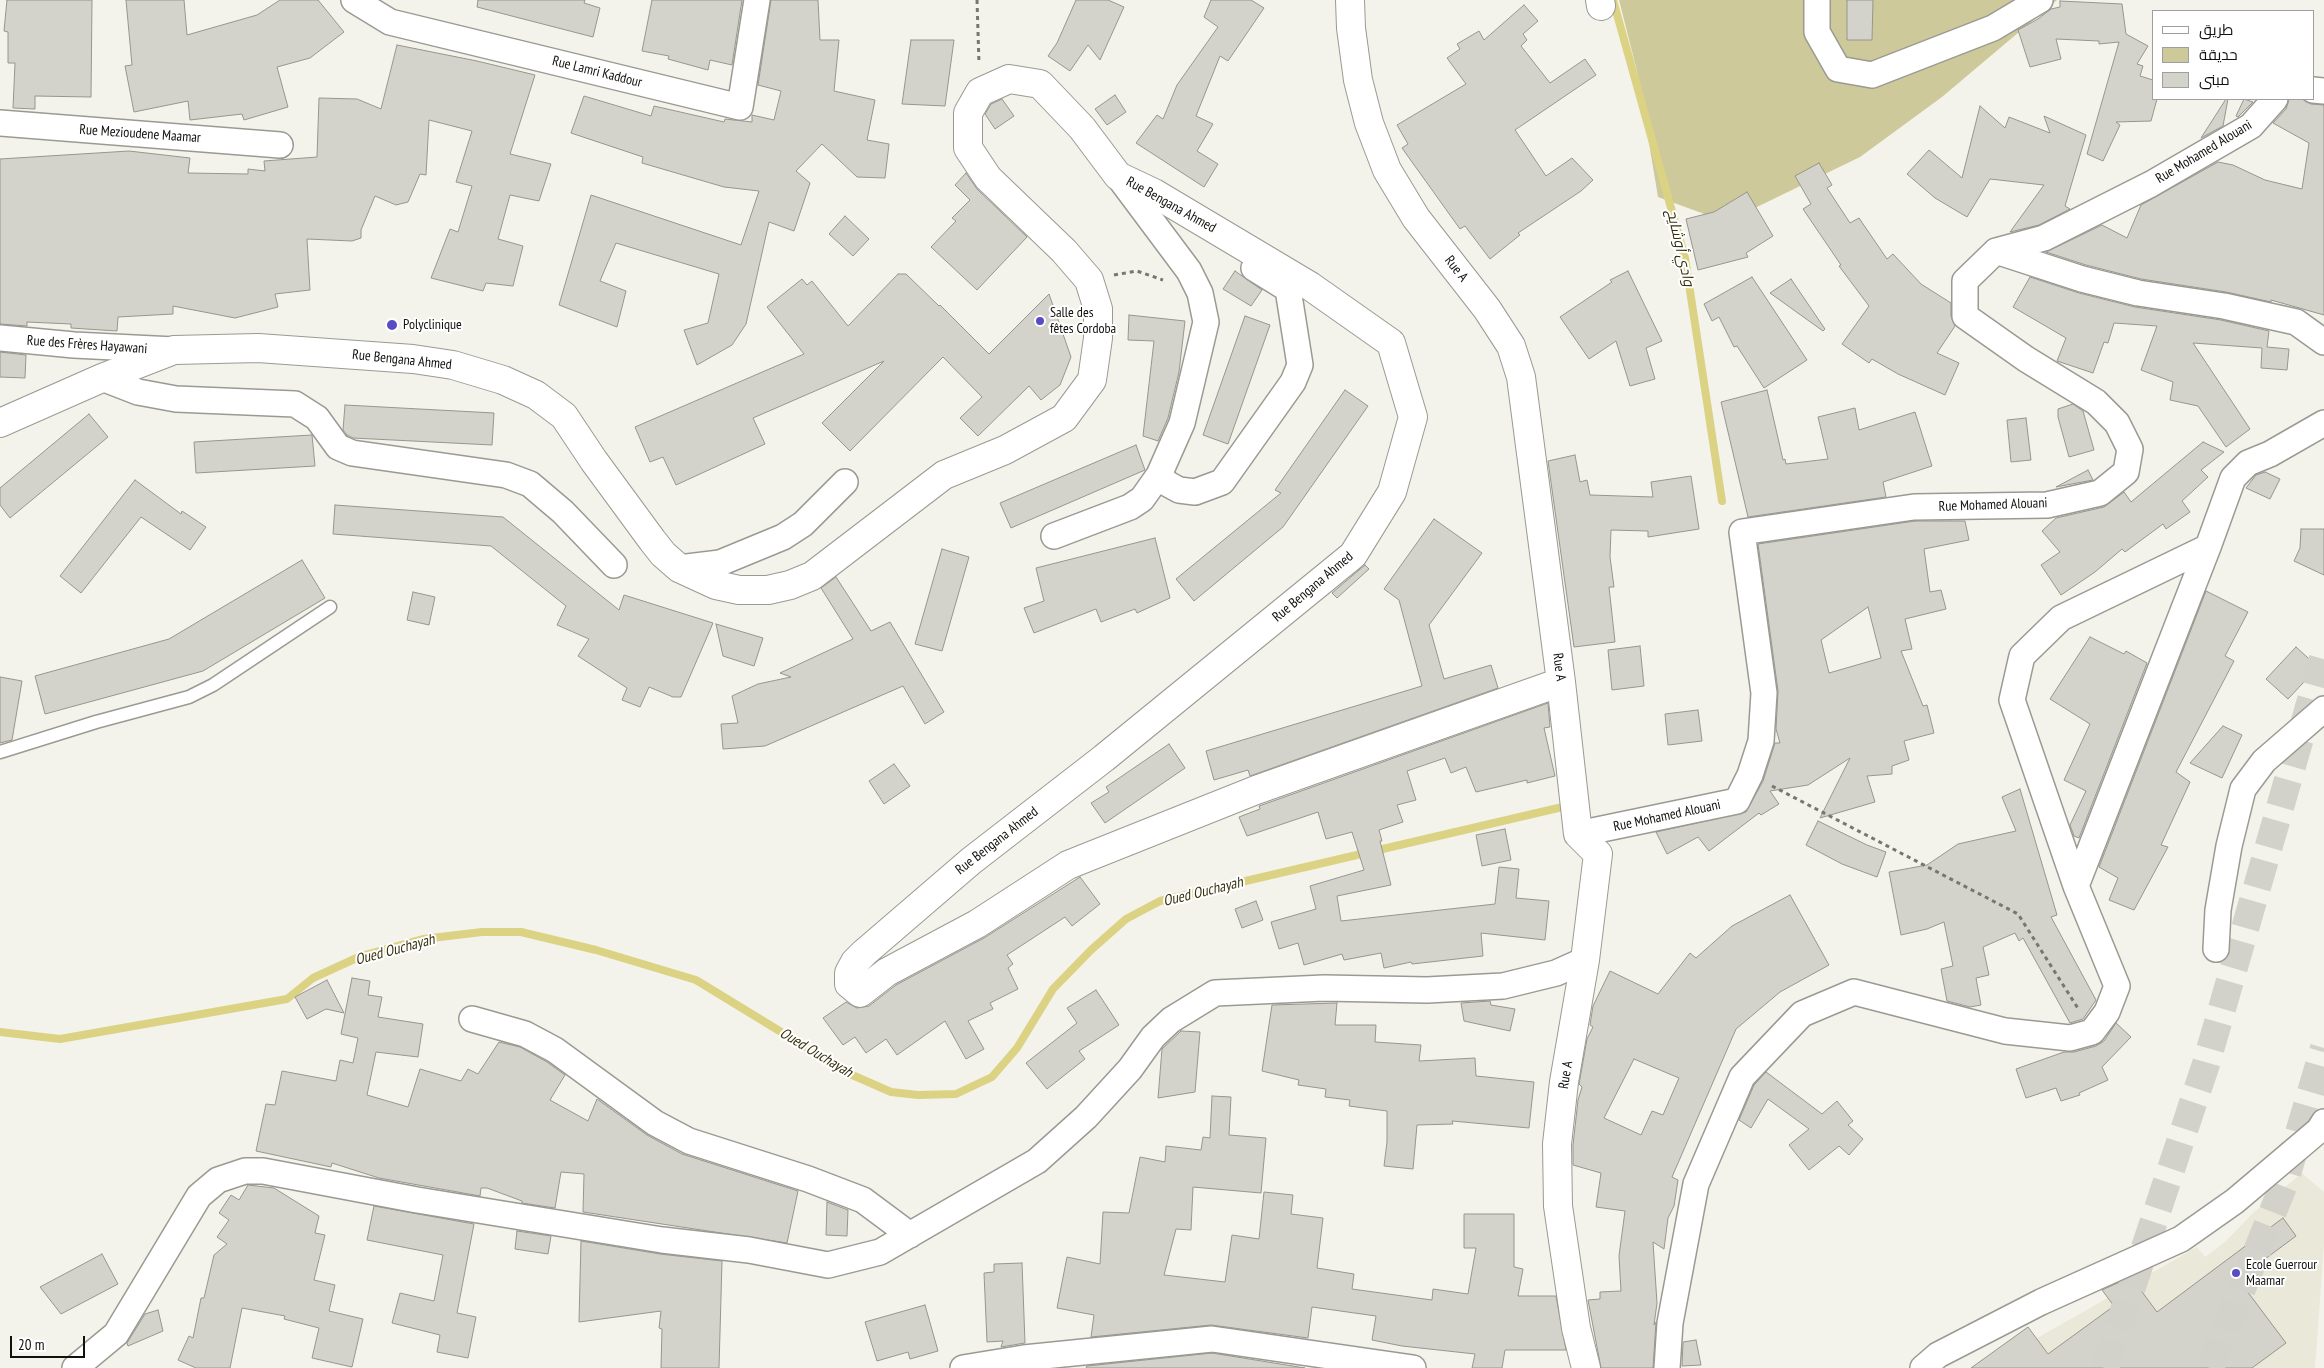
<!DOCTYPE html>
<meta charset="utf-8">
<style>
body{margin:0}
#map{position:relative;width:2324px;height:1368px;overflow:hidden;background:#f4f3eb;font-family:"PT Sans Narrow",Cairo,sans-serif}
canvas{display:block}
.legend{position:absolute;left:2152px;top:10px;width:162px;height:90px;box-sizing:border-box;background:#fff;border:1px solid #9f9f9e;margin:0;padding:6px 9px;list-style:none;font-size:15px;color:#10100d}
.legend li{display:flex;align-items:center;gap:10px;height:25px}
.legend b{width:25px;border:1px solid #9f9f9e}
.scale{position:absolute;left:10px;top:1336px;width:75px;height:22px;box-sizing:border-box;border:2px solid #10100d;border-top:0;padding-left:6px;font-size:15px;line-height:18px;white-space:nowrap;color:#10100d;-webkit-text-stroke:4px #fff;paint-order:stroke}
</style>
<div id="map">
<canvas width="2324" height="1368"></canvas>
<ul class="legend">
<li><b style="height:6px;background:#fff"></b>طريق</li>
<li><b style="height:14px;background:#cec99a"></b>حديقة</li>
<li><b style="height:14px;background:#d3d3cb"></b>مبنى</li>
</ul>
<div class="scale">20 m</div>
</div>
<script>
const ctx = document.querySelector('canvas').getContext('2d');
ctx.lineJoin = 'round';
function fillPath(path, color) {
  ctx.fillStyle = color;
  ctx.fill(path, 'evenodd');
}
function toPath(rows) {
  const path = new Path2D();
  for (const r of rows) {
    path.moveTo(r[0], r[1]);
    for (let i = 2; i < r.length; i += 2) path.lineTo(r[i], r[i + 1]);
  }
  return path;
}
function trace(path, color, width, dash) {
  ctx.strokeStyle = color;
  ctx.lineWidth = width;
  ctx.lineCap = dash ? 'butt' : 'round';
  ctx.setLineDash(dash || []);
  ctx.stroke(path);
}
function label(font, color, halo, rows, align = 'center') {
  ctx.font = font + ' "PT Sans Narrow",Cairo,sans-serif';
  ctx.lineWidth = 4;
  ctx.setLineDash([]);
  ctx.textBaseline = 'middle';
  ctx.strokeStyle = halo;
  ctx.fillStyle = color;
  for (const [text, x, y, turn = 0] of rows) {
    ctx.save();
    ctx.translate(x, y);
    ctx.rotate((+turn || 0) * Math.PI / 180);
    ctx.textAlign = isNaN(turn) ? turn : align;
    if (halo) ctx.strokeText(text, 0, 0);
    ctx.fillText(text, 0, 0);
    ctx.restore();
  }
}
fillPath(toPath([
 [2302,1173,2324,1192,2324,1245,2315,1368,1994,1368,2025,1345,2197,1247,2205,1257,2225,1242,2253,1213]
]), '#eae8d8');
fillPath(toPath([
 [1619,0,2057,0,1942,97,1860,157,1726,222,1658,197,1637,71]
]), '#cec99a');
trace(toPath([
 [1613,0,1685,258,1722,501],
 [0,1032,60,1039,287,999,313,978,361,956,423,939,482,932,521,932,596,950,696,980,850,1074,891,1092,918,1095,956,1094,992,1077,1017,1048,1053,989,1091,950,1126,919,1160,901,1571,805]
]), '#dcd284', 8);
const building = toPath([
 [7,0,92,0,91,97,35,96,35,109,13,108,15,63,8,63,8,32,4,31,7,0],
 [126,0,184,0,187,35,257,15,280,0,318,0,344,32,310,58,277,67,288,107,244,120,242,114,190,120,188,101,134,112,125,66,132,65,126,0],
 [478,0,585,0,584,3,600,8,593,37,477,7,478,0],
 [652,0,742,0,732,65,710,60,708,70,668,59,669,56,642,51,652,0],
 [771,0,818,0,820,40,839,40,834,91,875,100,867,140,889,144,885,178,857,177,822,144,796,171,810,183,794,231,769,222,746,324,732,345,697,365,684,330,708,323,719,274,616,243,600,281,626,291,617,327,559,305,591,195,741,245,759,191,724,187,642,163,643,157,571,133,584,96,651,116,654,106,724,122,725,119,752,122,752,115,774,120,781,91,758,85,771,0],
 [1076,0,1108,0,1124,7,1100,60,1088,45,1070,71,1048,56,1057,43,1076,0],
 [1211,0,1251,0,1264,8,1228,61,1220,56,1196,116,1213,124,1197,151,1218,164,1204,187,1136,143,1157,115,1163,119,1177,85,1218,27,1204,17,1211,0],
 [1847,0,1873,0,1872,40,1847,40,1847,0],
 [2060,1,2122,4,2126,34,2148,46,2137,64,2143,66,2140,76,2153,80,2153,99,2157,99,2151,121,2116,122,2120,125,2103,161,2087,154,2119,42,2099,44,2099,41,2056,39,2061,59,2030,67,2018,30,2038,19,2051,9,2060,7,2060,1],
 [1524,5,1538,21,1523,34,1527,40,1521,46,1550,83,1585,59,1596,75,1515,130,1546,176,1572,158,1593,180,1581,191,1518,233,1520,235,1490,259,1465,226,1460,229,1402,148,1408,144,1397,125,1466,84,1447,58,1460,49,1457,44,1479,31,1484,40,1524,5],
 [911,40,954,40,945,106,902,104,911,40],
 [397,45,477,61,535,75,510,154,551,164,539,201,510,195,498,239,523,246,513,286,486,283,483,291,431,278,450,229,458,232,472,186,456,182,472,131,429,120,426,175,420,174,408,202,396,205,375,196,361,230,361,238,352,241,307,239,310,290,275,294,278,307,235,318,173,306,173,314,118,317,117,331,71,328,71,324,27,322,27,326,0,324,0,159,129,151,190,158,188,173,248,174,248,169,265,171,264,161,317,157,319,98,357,99,381,109,397,45],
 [1115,95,1126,112,1107,125,1095,109,1115,95],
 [1002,99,1014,116,995,129,985,114,991,104,1002,99],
 [2226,99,2228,99,2223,126,2201,138,2226,99],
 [2244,99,2253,102,2238,117,2236,116,2244,99],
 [2289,99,2302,99,2311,104,2324,105,2324,315,2271,300,2271,302,2226,292,2141,279,2086,265,2046,252,2102,225,2127,238,2141,205,2218,162,2233,165,2265,180,2302,189,2309,143,2273,123,2286,109,2289,99],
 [1980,106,2005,128,2009,117,2050,133,2044,116,2086,135,2065,206,2070,209,2039,225,2010,232,2044,185,1990,179,1967,217,1935,198,1907,174,1929,150,1962,178,1980,106],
 [1819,163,1832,185,1827,188,1850,223,1859,218,1887,259,1893,254,1921,284,1951,303,1951,316,1955,326,1937,353,1959,363,1945,395,1898,374,1872,359,1869,363,1842,344,1869,306,1839,266,1841,265,1803,209,1811,204,1795,176,1819,163],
 [966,173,977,189,1027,237,977,290,931,247,956,221,952,218,970,200,955,185,966,173],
 [1747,192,1773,236,1746,253,1748,257,1698,270,1686,219,1714,212,1747,192],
 [845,216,869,239,853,256,829,234,845,216],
 [1235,271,1262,290,1251,306,1223,289,1235,271],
 [1628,271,1662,341,1646,348,1655,379,1630,386,1616,341,1589,359,1560,317,1612,282,1610,280,1628,271],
 [898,274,906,274,939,306,940,305,989,354,1049,294,1071,357,1060,385,1041,400,1029,386,978,436,960,418,982,397,943,357,850,451,822,423,884,361,753,418,765,444,676,485,663,457,650,462,635,427,804,354,767,307,802,279,807,285,812,281,848,326,898,274],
 [1752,277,1807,360,1764,388,1737,346,1734,347,1719,317,1712,321,1704,304,1752,277],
 [2030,277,2079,293,2135,307,2221,320,2269,331,2267,347,2289,349,2287,370,2261,368,2262,348,2193,343,2250,429,2226,447,2198,406,2170,400,2173,382,2141,370,2157,326,2114,323,2108,343,2104,342,2093,373,2057,361,2066,338,2013,307,2030,277],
 [1791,279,1825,329,1823,331,1770,293,1791,279],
 [1129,315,1185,321,1179,372,1168,418,1158,441,1143,436,1154,341,1128,340,1129,315],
 [1245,316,1270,325,1228,444,1203,435,1245,316],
 [0,352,26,355,25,378,0,377,0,352],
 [1345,390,1368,406,1283,527,1194,601,1176,579,1281,493,1275,490,1345,390],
 [1767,390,1783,460,1785,459,1786,464,1828,459,1818,417,1855,408,1859,430,1915,412,1932,466,1883,482,1886,497,1748,517,1721,402,1767,390],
 [2073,404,2083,411,2094,450,2069,457,2058,417,2058,409,2073,404],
 [345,405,494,413,492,445,353,438,347,435,343,430,345,405],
 [89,414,108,437,10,518,0,505,0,488,89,414],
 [2026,418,2031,460,2011,462,2007,420,2026,418],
 [312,435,315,466,196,473,194,442,312,435],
 [2203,442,2224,452,2201,470,2208,477,2182,501,2190,512,2166,529,2163,524,2125,552,2122,549,2095,572,2061,595,2041,565,2060,552,2042,531,2056,518,2104,507,2124,492,2131,502,2203,442],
 [1136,445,1145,470,1011,528,1000,503,1136,445],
 [1575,455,1580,482,1587,480,1590,495,1653,497,1651,482,1691,476,1699,529,1648,537,1648,531,1611,530,1610,557,1614,587,1609,587,1615,642,1574,647,1548,461,1575,455],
 [2088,470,2093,480,2056,487,2088,470],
 [2265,472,2280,479,2270,499,2246,488,2256,475,2265,472],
 [135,480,181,514,182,511,206,527,190,550,141,517,81,593,60,576,135,480],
 [335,505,503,517,619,610,624,595,713,623,681,697,673,697,649,687,640,707,622,700,627,688,578,656,589,639,557,625,566,606,491,546,333,534,335,505],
 [1434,519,1482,553,1429,625,1444,679,1491,665,1498,688,1250,776,1248,770,1214,780,1206,751,1422,686,1399,600,1384,589,1434,519],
 [1915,521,1965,521,1969,540,1924,549,1930,592,1941,590,1946,609,1905,619,1912,649,1901,651,1923,706,1927,705,1934,733,1904,741,1909,760,1892,766,1892,774,1867,776,1875,802,1820,818,1850,758,1808,785,1770,791,1779,804,1761,815,1759,813,1709,851,1698,837,1667,854,1656,832,1746,812,1763,781,1775,743,1780,743,1776,729,1778,691,1758,544,1915,521],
 [1868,607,1881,658,1829,673,1821,640,1868,607],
 [2301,529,2324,529,2324,575,2294,561,2300,548,2301,529],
 [1155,538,1170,598,1137,613,1135,609,1101,622,1096,609,1034,633,1024,608,1044,601,1036,568,1155,538],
 [942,549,969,557,942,651,915,644,942,549],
 [302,560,325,598,203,671,45,714,35,676,169,639,302,560],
 [1365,565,1369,569,1337,598,1332,593,1365,565],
 [836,577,871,631,890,622,944,712,925,724,903,686,765,746,723,749,721,724,738,723,732,696,758,684,791,677,780,673,853,639,821,588,836,577],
 [2206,591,2248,612,2225,656,2234,661,2176,772,2190,782,2161,845,2168,847,2134,910,2109,900,2118,878,2099,867,2206,591],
 [413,592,435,597,429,625,407,620,413,592],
 [716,624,763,638,754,666,723,656,716,624],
 [2090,637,2124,654,2126,651,2147,663,2079,838,2074,836,2070,825,2086,791,2064,780,2090,724,2050,699,2090,637],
 [1640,646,1644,686,1612,690,1608,650,1640,646],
 [2296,647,2318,667,2288,699,2266,679,2296,647],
 [0,677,22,681,12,740,0,743,0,677],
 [1548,703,1550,727,1544,728,1555,776,1527,783,1527,780,1476,792,1466,767,1451,773,1445,758,1407,771,1416,800,1397,805,1403,822,1379,830,1382,841,1380,841,1391,885,1337,896,1341,921,1495,904,1499,867,1519,869,1516,898,1549,901,1545,940,1481,933,1483,956,1412,964,1411,962,1384,968,1381,953,1344,960,1342,954,1304,965,1298,943,1279,949,1271,922,1316,909,1310,886,1364,870,1352,832,1326,839,1318,812,1247,836,1239,817,1260,809,1259,806,1262,805,1548,703],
 [1698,710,1702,741,1668,745,1665,714,1698,710],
 [2223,726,2242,735,2222,778,2190,763,2223,726],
 [1169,744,1185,768,1105,823,1091,803,1109,792,1106,787,1169,744],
 [894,764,910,786,884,804,869,781,894,764],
 [2020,789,2057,915,2051,917,2096,1000,2083,1019,2070,1023,2023,938,2019,941,2015,933,1983,947,1989,975,1976,978,1981,1005,1970,1007,1947,1001,1941,969,1953,966,1944,922,1927,929,1901,935,1889,872,1927,865,1958,844,2016,831,2002,797,2020,789],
 [1818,821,1867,845,1886,852,1877,877,1842,864,1806,845,1818,821],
 [1505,829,1511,860,1482,866,1476,835,1505,829],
 [1080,877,1100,904,1072,926,1065,917,1007,955,1013,964,1008,968,1018,989,990,1003,993,1009,968,1021,984,1049,966,1059,945,1021,897,1055,886,1039,866,1053,855,1037,843,1045,823,1018,846,1002,857,1008,869,1006,896,985,984,938,1080,877],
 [1790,895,1829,965,1780,992,1736,1029,1672,1177,1678,1180,1674,1206,1668,1218,1664,1249,1653,1242,1657,1303,1654,1325,1656,1322,1653,1368,1601,1368,1588,1300,1600,1299,1600,1292,1621,1291,1619,1256,1625,1211,1596,1207,1601,1173,1573,1165,1573,1145,1578,1100,1582,1087,1579,1084,1587,1039,1593,1027,1590,1025,1593,1006,1610,971,1658,994,1690,953,1696,958,1732,926,1790,895],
 [1634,1059,1679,1078,1663,1115,1652,1111,1641,1135,1604,1118,1634,1059],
 [1256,901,1263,920,1242,928,1235,909,1256,901],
 [352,978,370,981,368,995,382,997,378,1017,423,1024,418,1057,376,1052,367,1095,408,1107,420,1069,461,1081,468,1069,478,1074,499,1042,520,1047,547,1062,565,1075,550,1100,588,1121,597,1099,647,1135,682,1154,798,1191,787,1243,583,1212,584,1174,561,1172,555,1208,522,1203,522,1201,487,1188,481,1188,480,1196,379,1178,332,1163,331,1167,256,1151,266,1104,275,1105,282,1071,336,1081,340,1060,353,1063,358,1038,341,1034,352,978],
 [327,980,344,1013,326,1009,307,1019,295,997,327,980],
 [1096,990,1119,1025,1079,1051,1085,1059,1047,1089,1026,1063,1077,1023,1067,1008,1096,990],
 [1490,1001,1491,1005,1515,1009,1510,1031,1464,1021,1461,1003,1490,1001],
 [1337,1003,1335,1025,1376,1025,1375,1042,1421,1045,1419,1061,1475,1058,1476,1076,1534,1082,1529,1128,1452,1121,1453,1124,1417,1125,1413,1169,1384,1166,1387,1142,1387,1111,1349,1106,1350,1100,1325,1097,1326,1089,1298,1085,1299,1080,1262,1071,1272,1005,1337,1003],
 [2116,1023,2131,1037,2102,1067,2108,1080,2079,1093,2080,1095,2061,1101,2056,1088,2026,1098,2016,1069,2064,1052,2074,1052,2096,1046,2104,1041,2116,1023],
 [1181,1031,1200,1032,1195,1092,1158,1098,1162,1049,1181,1031],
 [1766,1072,1822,1114,1837,1101,1853,1121,1848,1125,1863,1139,1849,1155,1839,1146,1809,1170,1789,1145,1809,1129,1768,1099,1751,1128,1739,1120,1754,1085,1766,1072],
 [1212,1096,1231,1097,1229,1135,1266,1138,1261,1193,1193,1187,1191,1230,1176,1229,1164,1275,1225,1282,1232,1235,1259,1239,1264,1192,1293,1195,1291,1214,1323,1218,1317,1268,1354,1274,1352,1289,1432,1300,1433,1289,1468,1294,1476,1248,1464,1248,1464,1214,1514,1214,1514,1267,1523,1269,1518,1296,1556,1296,1566,1350,1505,1350,1502,1368,1472,1368,1475,1354,1402,1346,1372,1340,1376,1316,1312,1307,1308,1338,1211,1325,1091,1337,1094,1315,1057,1308,1067,1257,1100,1264,1103,1212,1129,1213,1140,1157,1165,1162,1166,1146,1201,1150,1203,1137,1210,1138,1212,1096],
 [248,1185,274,1188,319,1216,315,1233,325,1235,314,1280,335,1285,329,1311,363,1319,352,1367,312,1358,319,1328,284,1319,285,1316,242,1308,230,1368,196,1368,178,1360,189,1336,193,1338,201,1298,204,1298,214,1255,227,1244,217,1237,229,1220,219,1213,231,1195,239,1200,248,1185],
 [827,1202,848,1210,847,1236,826,1235,827,1202],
 [374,1206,474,1224,457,1313,476,1317,468,1358,437,1352,440,1335,392,1323,400,1293,434,1301,443,1255,367,1240,374,1206],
 [2283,1218,2296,1236,2238,1279,2286,1343,2252,1368,1971,1368,2028,1327,2048,1354,2114,1306,2102,1290,2131,1277,2157,1312,2283,1218],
 [517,1231,551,1236,548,1254,515,1249,517,1231],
 [581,1241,660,1254,722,1261,719,1368,661,1368,662,1329,659,1328,661,1311,579,1322,581,1241],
 [102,1254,118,1284,61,1314,40,1287,102,1254],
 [1022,1263,1025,1343,1001,1347,1003,1341,987,1342,984,1273,994,1272,994,1264,1022,1263],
 [925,1305,938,1351,910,1359,908,1352,877,1361,865,1322,925,1305],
 [158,1310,163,1331,128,1346,127,1343,145,1314,158,1310],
 [1696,1340,1701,1365,1682,1366,1683,1342,1696,1340],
 [1212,1353,1305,1368,1086,1368,1087,1366,1212,1353]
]);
fillPath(building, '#d3d3cb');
trace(building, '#96968e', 1);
trace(toPath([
 [2105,1368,2206,1064,2324,655],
 [2210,1368,2284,1184,2324,1048]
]), '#d2d1ca', 28, [28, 14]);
const service = toPath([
 [0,752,96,722,189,697,213,685,330,607]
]);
const minor = toPath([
 [354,0,390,22,740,107,757,0],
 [1817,0,1817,32,1838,69,1872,75,1993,28,2040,0],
 [2313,90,2324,91],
 [0,123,280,145],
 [1996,251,2082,279,2138,293,2224,306,2296,322,2324,342],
 [0,338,74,345,174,350],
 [102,378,138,392,176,399,295,404,317,418,338,447,352,453,506,475,530,484,563,512,614,565],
 [1159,475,1168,484,1179,490,1195,492,1222,482,1293,382,1300,365,1288,289,1254,268],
 [1054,536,1130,507,1142,499,1159,475,1182,423,1206,322,1200,293,1189,271,1118,176],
 [679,568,720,563,783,537,803,524,845,482],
 [1578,834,1737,801,1750,775,1761,741,1764,693,1742,532,1914,507,2047,505,2100,493,2126,472,2130,449,2117,423,2096,402,2026,359,1965,316,1965,281,1996,251,2044,238,2151,184,2251,126,2275,99],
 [2076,886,2208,547],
 [2216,949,2218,910,2229,846,2243,789,2264,761,2324,709],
 [472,1019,525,1034,555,1050,655,1123,689,1141,808,1179,863,1200,910,1235],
 [75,1368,116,1334,199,1196,218,1180,245,1171,263,1171,417,1200,662,1240,749,1250,828,1265,880,1252,1037,1161,1086,1117,1130,1069,1153,1037,1171,1020,1215,993,1324,988,1427,990,1503,986,1556,973,1585,960],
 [963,1368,1024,1358,1212,1339,1413,1368],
 [1667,1368,1670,1323,1696,1184,1742,1077,1802,1014,1854,992,2005,1031,2070,1038,2092,1032,2107,1012,2117,986,2076,886,2012,700,2022,656,2061,618,2208,547,2233,478,2248,463,2270,454,2324,423],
 [1923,1368,1938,1355,2041,1302,2181,1239,2235,1201,2319,1130,2324,1122]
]);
const tertiary = toPath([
 [1350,0,1351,28,1358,80,1369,123,1387,170,1416,218,1487,309,1511,346,1521,377,1561,682,1578,834,1598,854,1585,960,1564,1082,1557,1144,1558,1206,1576,1328,1586,1368],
 [1600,0,1601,6],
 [0,423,102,378,174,350,258,348,413,359,453,365,503,380,536,395,564,416,594,461,652,540,663,554,679,568,716,585,739,590,768,590,790,585,812,576,944,475,1005,450,1064,418,1092,380,1098,338,1098,309,1089,280,1064,251,988,178,968,148,968,113,980,92,1009,79,1040,84,1082,128,1118,176,1154,193,1310,286,1391,343,1413,417,1392,492,1353,555,1104,758,971,861,864,953,855,962,849,973,849,984,860,993,887,972,977,924,1068,865,1256,790,1561,682]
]);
trace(service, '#9b9a92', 15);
trace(minor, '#9b9a92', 28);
trace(tertiary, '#9b9a92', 30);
trace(toPath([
 [977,0,979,64],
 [1114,275,1137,271,1163,280],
 [1772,786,2018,914,2079,1010]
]), '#777671', 3, [4, 4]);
trace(service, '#fff', 12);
trace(minor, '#fff', 25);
trace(tertiary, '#fff', 28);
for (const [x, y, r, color] of [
 [1040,321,5,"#574cc3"],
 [392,325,6,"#574cc3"],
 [2236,1273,5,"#574cc3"]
]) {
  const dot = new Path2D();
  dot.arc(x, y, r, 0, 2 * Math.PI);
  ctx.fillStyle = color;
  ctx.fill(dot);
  trace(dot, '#fff', 2);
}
label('14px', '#10100d', '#fff', [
 ["Rue Lamri Kaddour",597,72,14],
 ["Rue Mezioudene Maamar",140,134,4],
 ["Rue Mohamed Alouani",2204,152,-31],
 ["Rue Bengana Ahmed",1171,205,29],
 ["Rue A",1456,269,52],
 ["Rue des Frères Hayawani",87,345,4],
 ["Rue Bengana Ahmed",402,360,6],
 ["Rue Mohamed Alouani",1993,505,-2],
 ["Rue Bengana Ahmed",1313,587,-40],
 ["Rue A",1559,667,83],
 ["Rue Mohamed Alouani",1667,816,-12],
 ["Rue Bengana Ahmed",997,841,-38],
 ["Rue A",1566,1075,-81]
]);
label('14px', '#10100d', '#fff', [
 ["Salle des",1050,313],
 ["fêtes Cordoba",1050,329],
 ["Polyclinique",403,325],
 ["Ecole Guerrour",2246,1265],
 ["Maamar",2246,1281]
], 'left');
label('italic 15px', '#36320f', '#fff', [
 ["وادي أوشايح",1680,248,77],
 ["Oued Ouchayah",1203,892,-14],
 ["Oued Ouchayah",395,950,-15],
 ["Oued Ouchayah",816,1053,31]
]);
</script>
